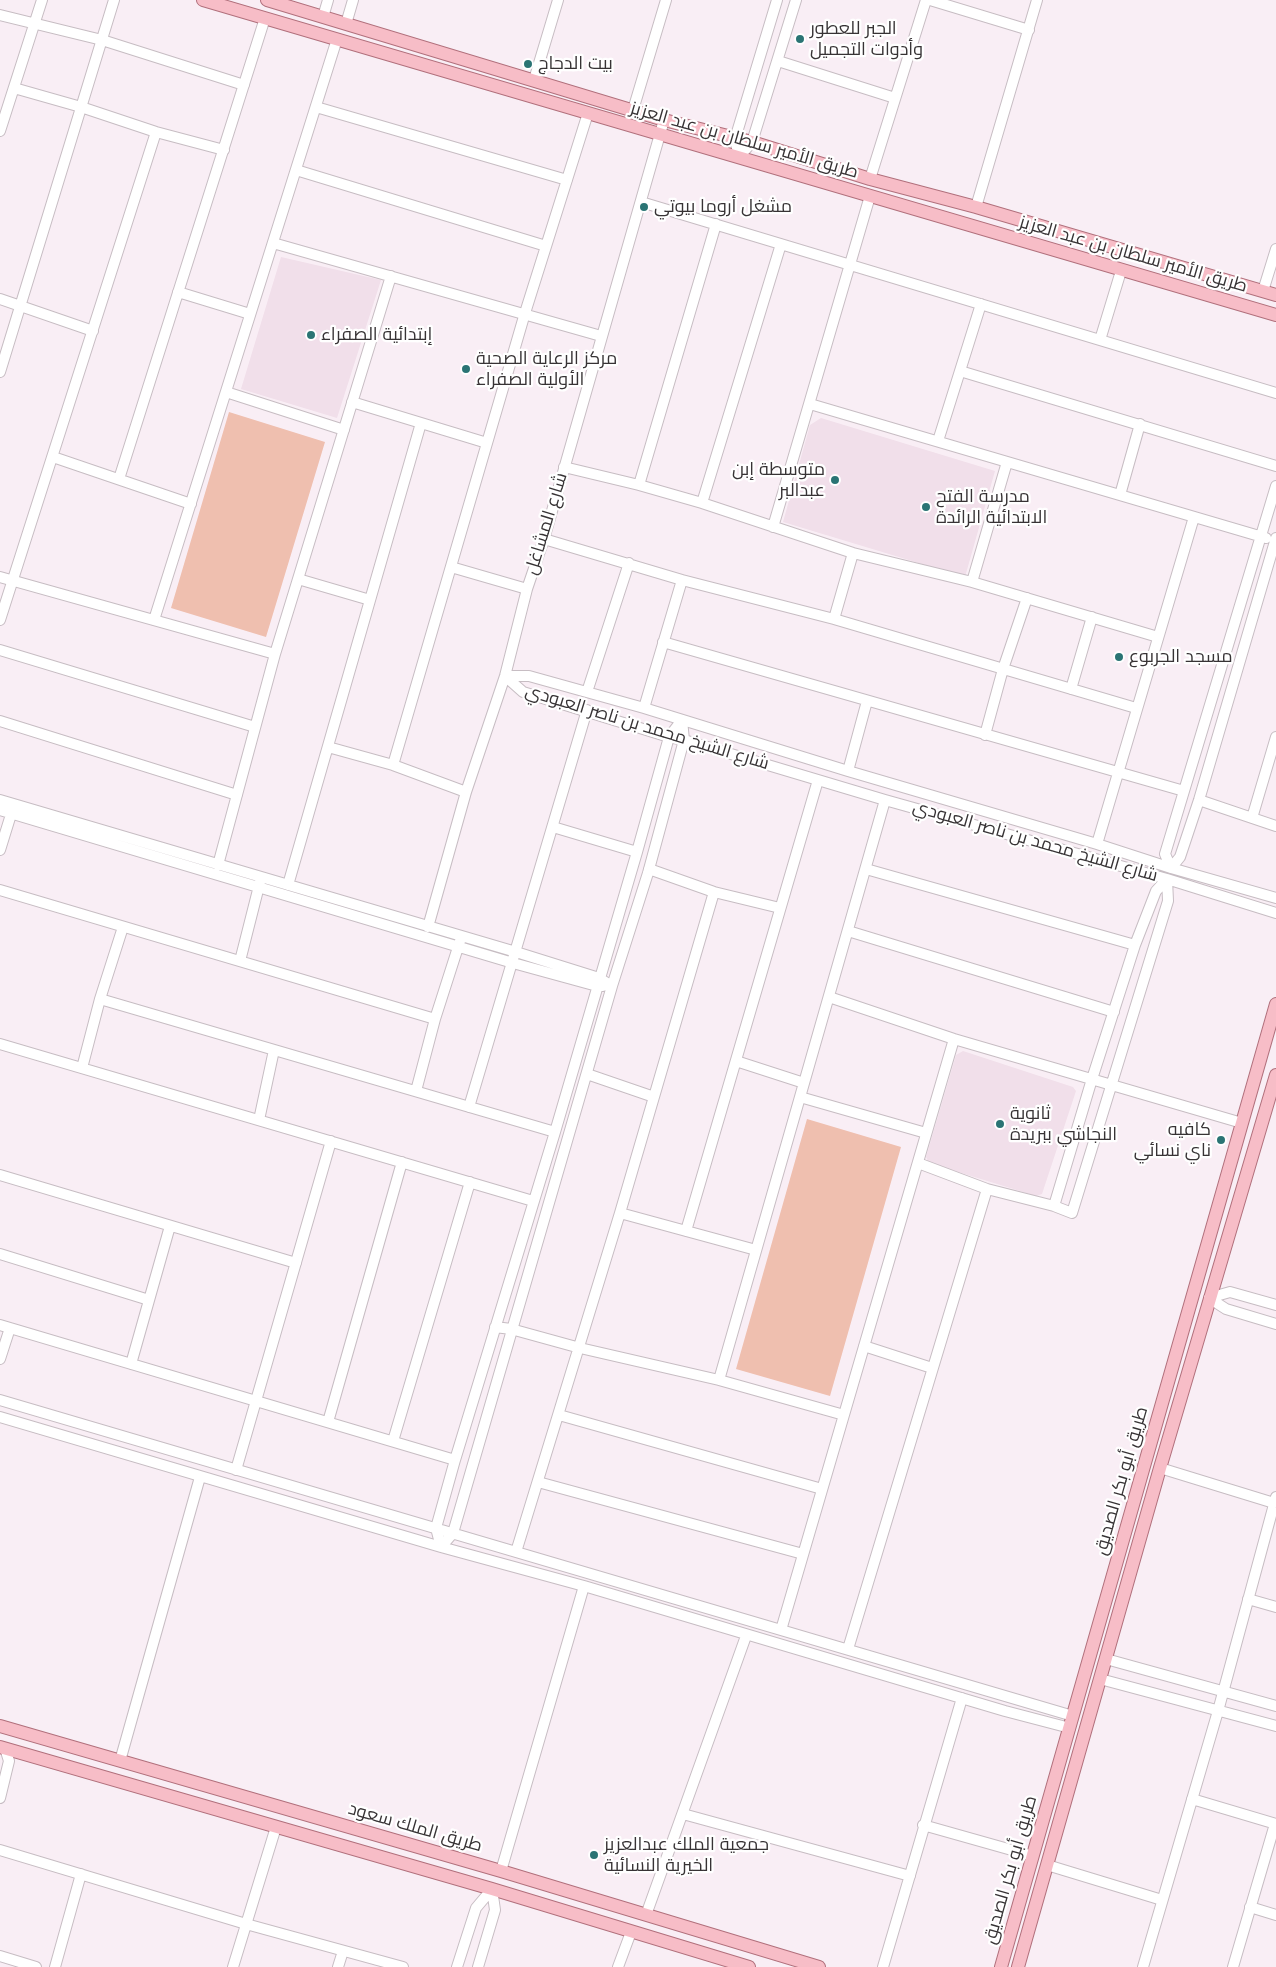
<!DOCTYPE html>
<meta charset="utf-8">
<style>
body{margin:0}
canvas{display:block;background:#f9eef5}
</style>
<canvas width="1276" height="1967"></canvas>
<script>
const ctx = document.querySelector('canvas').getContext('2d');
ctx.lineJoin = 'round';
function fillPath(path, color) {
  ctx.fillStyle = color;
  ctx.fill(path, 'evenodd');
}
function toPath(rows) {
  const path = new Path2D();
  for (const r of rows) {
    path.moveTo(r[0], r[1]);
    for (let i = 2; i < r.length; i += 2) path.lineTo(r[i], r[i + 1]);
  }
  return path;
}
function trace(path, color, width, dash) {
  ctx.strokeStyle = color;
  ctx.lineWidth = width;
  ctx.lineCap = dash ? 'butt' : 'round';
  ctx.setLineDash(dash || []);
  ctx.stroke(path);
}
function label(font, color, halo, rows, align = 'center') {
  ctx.font = font + ' Poppins,Cairo,sans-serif';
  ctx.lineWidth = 4.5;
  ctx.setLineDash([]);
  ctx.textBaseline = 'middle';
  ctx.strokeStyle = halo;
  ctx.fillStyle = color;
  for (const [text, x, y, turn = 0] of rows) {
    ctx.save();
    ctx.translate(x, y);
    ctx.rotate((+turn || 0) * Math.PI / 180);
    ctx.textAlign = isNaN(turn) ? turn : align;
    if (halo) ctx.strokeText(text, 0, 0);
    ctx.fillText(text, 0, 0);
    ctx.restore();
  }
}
fillPath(toPath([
 [281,257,381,280,337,418,241,389],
 [821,418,995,471,965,577,783,522,810,425],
 [963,1051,1073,1087,1076,1091,1042,1194,1036,1196,929,1163,926,1157,956,1055]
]), '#f1dfea');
fillPath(toPath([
 [229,412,325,442,266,637,171,608],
 [807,1119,901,1147,830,1396,736,1369]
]), '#efbfaf');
const minor = toPath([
 [777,0,735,139,739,157,752,142,796,0],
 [930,0,1029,30],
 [0,15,102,40,244,85],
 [323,17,328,0],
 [346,24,353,0],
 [778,61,895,98],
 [534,80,558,0],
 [14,88,81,107,156,132,224,150],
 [316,107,567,180],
 [633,110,666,0],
 [0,131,42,0],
 [296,170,546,246],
 [870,179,926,0],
 [641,202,1276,393],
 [976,207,1037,0],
 [273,243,601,336],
 [1263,291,1276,249],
 [178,292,250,314],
 [0,299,93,331],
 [1100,340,1121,271],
 [960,371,1276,466],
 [0,372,114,0],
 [226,392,344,430],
 [352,402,487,443],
 [810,404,1266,538],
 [938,441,981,304],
 [53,457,191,504],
 [564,467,639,485,702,503,853,553,972,582,1158,637],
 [119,479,265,18],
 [639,485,716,224],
 [1276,486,1165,854,1171,868,1180,857,1199,800,1276,538],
 [1120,495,1140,424],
 [702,503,781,244],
 [773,527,870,196],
 [544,539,682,580,834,619,1136,708],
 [451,567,527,589],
 [0,577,275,654],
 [298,579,370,600],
 [972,582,1007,462],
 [834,619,853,553],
 [0,620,156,132],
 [154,620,337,39],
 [663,642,1184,791],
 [0,650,255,727],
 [505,676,523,692,669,737,684,740,885,800,1167,879,1276,913],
 [505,676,529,676,644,708,848,771,1097,844,1171,868,1276,898],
 [1071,689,1092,617],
 [587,692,629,563],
 [644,708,682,580],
 [0,721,237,795],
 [985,735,1003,669,1027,598],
 [328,747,393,765,466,792],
 [393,765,525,313,588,113],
 [848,771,867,701],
 [0,800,516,952,599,978,612,986],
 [1199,800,1276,826],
 [0,810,513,963,597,986,603,986],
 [1252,818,1276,737],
 [553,827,637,852],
 [1097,844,1194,517],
 [0,850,13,808],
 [218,865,275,654,391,276],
 [649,869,714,892,780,908],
 [866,869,1135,945],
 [288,885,421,423],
 [0,890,435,1019],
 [428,927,466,792,505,676,527,589,544,539,664,120],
 [848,931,1114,1012],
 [240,961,260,882],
 [829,997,954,1039,1242,1123],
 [100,999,555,1132],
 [0,1044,533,1201],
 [736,1061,804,1083],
 [82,1068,100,999,123,927],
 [587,1074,654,1097],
 [416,1091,435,1019,460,941],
 [800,1097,926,1133],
 [469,1107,587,710],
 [259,1120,274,1050],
 [918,1163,987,1189,1054,1206,1072,1213,1168,901,1167,879],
 [0,1175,296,1263],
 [1054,1206,1092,1079,1135,945,1156,891,1167,879],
 [620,1213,756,1250],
 [686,1231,818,780],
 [0,1254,149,1300],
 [1209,1298,1226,1309,1276,1324],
 [1209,1298,1230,1292,1276,1305],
 [0,1325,455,1460],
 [495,1327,511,1329,580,1348,719,1380,844,1415],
 [864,1346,932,1368],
 [0,1359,10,1328],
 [131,1364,170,1226],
 [719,1380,885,800],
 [0,1400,1073,1716],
 [559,1415,822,1489],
 [0,1417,441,1547,584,1586,1005,1711,1070,1728],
 [328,1422,402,1162],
 [393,1441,470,1182],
 [1160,1468,1274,1503],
 [236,1470,331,1141],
 [538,1482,803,1554],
 [441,1547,436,1528,455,1460,555,1132,637,852,669,737,682,720],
 [441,1547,453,1533,612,986,648,873,684,740,682,720],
 [516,1552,620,1213,714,892],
 [1248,1599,1276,1607],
 [781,1630,954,1039],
 [848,1649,987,1189],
 [1106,1659,1276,1706],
 [1100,1679,1276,1726],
 [120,1761,200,1477],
 [0,1798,9,1761,5,1748],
 [1192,1799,1276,1824],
 [683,1814,910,1876],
 [923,1825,1033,1856],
 [0,1850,246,1924,403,1967],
 [1047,1865,1162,1900],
 [501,1871,584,1586],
 [1250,1907,1276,1915],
 [646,1915,746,1636],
 [0,1956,36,1967],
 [55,1967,81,1874],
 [233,1967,276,1827],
 [338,1967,343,1951],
 [457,1967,476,1908,492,1889],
 [478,1967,495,1910,492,1889],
 [618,1967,631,1932],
 [883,1967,962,1698],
 [1143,1967,1218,1711,1276,1497],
 [1233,1967,1275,1824]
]);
const major = toPath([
 [203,0,1276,315],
 [267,0,664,120,752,142,870,179,976,207,1276,295],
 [0,1726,501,1871,819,1967],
 [0,1747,492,1889,749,1967],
 [1001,1967,1276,1004],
 [1018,1967,1160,1468,1276,1075]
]);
trace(minor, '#c7bdc3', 12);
trace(major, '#b1707c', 14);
trace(minor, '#fff', 10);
trace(major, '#f7bdc7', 12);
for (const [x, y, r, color] of [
 [800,39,5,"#2a7474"],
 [528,64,5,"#2a7474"],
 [644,207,5,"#2a7474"],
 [311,335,5,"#2a7474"],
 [466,369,5,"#2a7474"],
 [835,480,5,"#2a7474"],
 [926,507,5,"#2a7474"],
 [1119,657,5,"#2a7474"],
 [1000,1124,5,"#2a7474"],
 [1221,1140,5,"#2a7474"],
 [594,1855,5,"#2a7474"]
]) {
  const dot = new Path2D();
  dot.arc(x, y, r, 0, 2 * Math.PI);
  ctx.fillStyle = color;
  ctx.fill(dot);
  trace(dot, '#fff', 2);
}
label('18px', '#373335', '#fff', [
 ["الجبر للعطور",810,29],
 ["وأدوات التجميل",810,50],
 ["بيت الدجاج",538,64],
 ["مشغل أروما بيوتي",654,207],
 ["إبتدائية الصفراء",321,335],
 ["مركز الرعاية الصحية",476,359],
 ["الأولية الصفراء",476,380],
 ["متوسطة إبن",825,470,"right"],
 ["عبدالبر",825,491,"right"],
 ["مدرسة الفتح",936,497],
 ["الابتدائية الرائدة",936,518],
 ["مسجد الجربوع",1129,657],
 ["ثانوية",1010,1114],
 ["النجاشي ببريدة",1010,1135],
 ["كافيه",1211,1130,"right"],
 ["ناي نسائي",1211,1151,"right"],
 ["جمعية الملك عبدالعزيز",604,1845],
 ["الخيرية النسائية",604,1866]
], 'left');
label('18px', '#373335', '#fff', [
 ["طريق الأمير سلطان بن عبد العزيز",744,141,16],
 ["طريق الأمير سلطان بن عبد العزيز",1133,255,16],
 ["شارع المشاغل",547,524,-73],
 ["شارع الشيخ محمد بن ناصر العبودي",647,728,17],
 ["شارع الشيخ محمد بن ناصر العبودي",1035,842,16],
 ["طريق أبو بكر الصديق",1122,1481,-74],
 ["طريق الملك سعود",415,1828,16],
 ["طريق أبو بكر الصديق",1011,1870,-74]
]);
</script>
